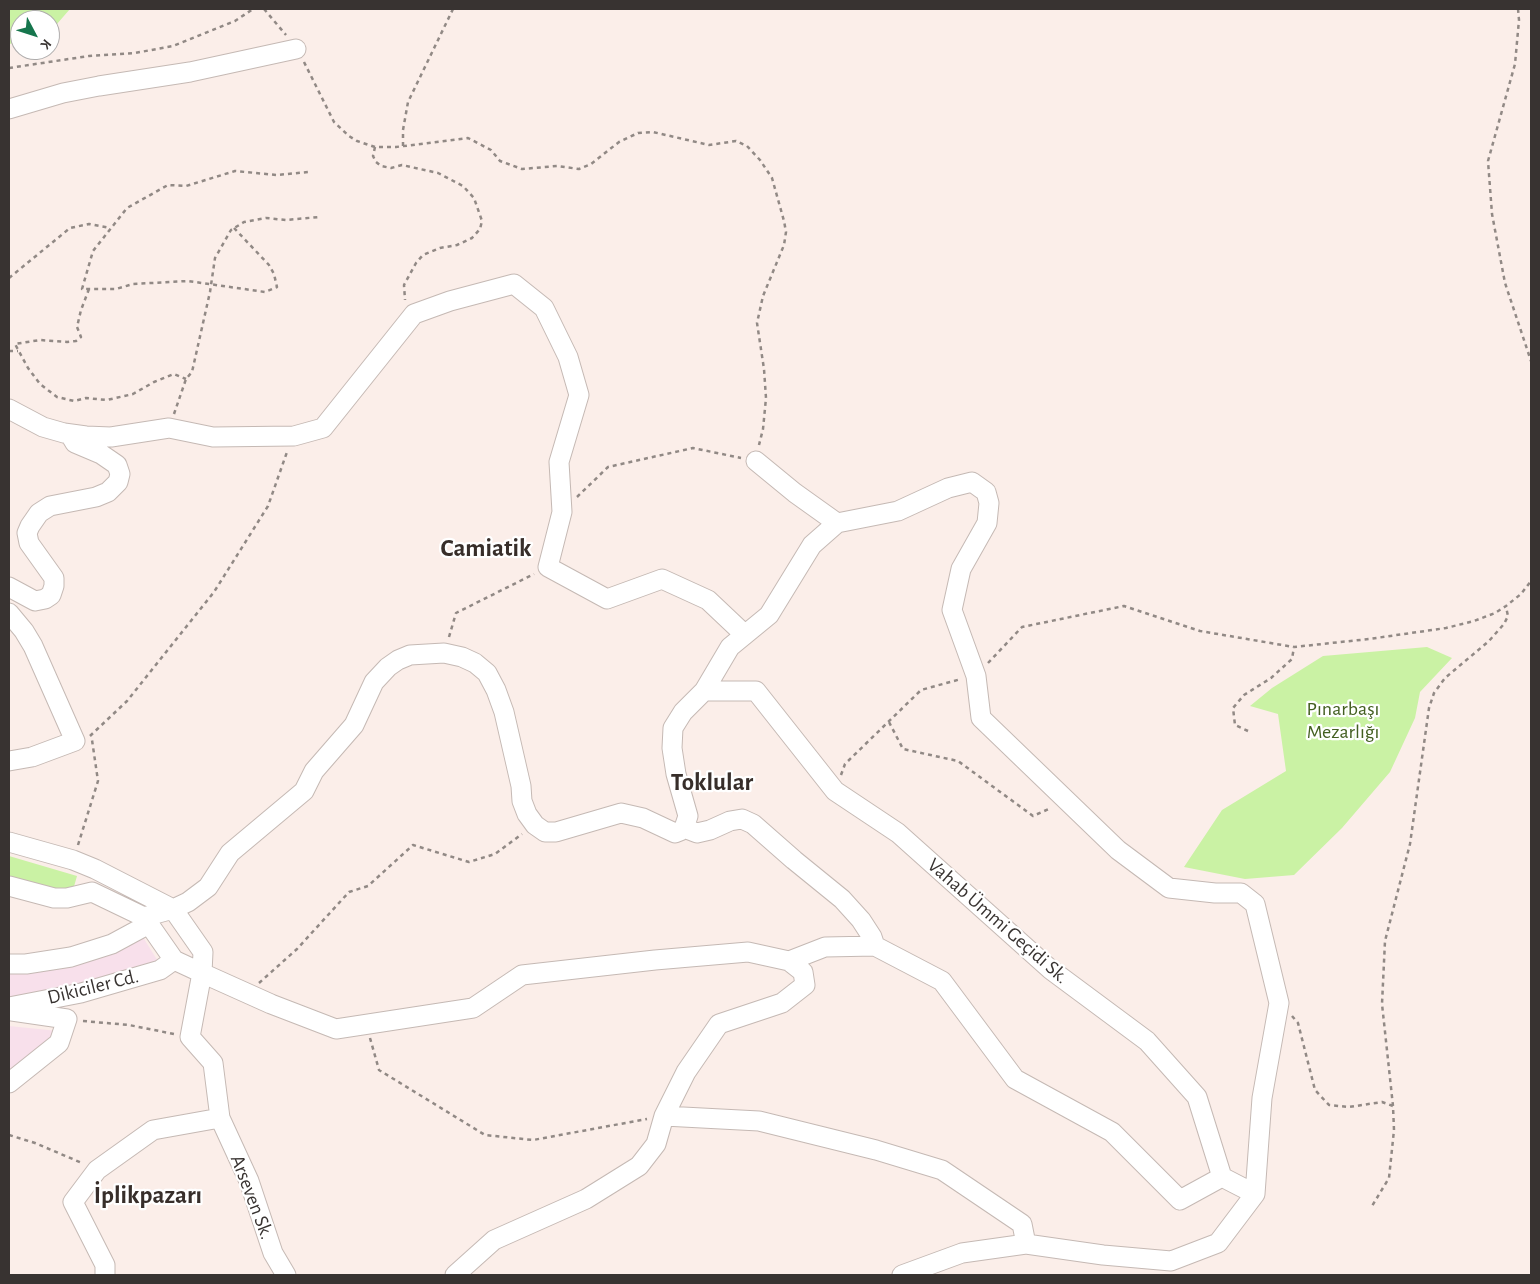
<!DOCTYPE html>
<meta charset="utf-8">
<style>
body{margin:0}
#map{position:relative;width:1540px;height:1284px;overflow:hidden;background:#fbeee9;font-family:"Alegreya Sans",sans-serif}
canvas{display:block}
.frame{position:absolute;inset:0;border:10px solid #383331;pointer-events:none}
.north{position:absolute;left:10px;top:10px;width:50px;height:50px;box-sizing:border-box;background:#fff;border:1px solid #afadad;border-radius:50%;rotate:130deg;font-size:14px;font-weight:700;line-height:20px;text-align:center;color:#383331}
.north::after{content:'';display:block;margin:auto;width:18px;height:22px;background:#16764d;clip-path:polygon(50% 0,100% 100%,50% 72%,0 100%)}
</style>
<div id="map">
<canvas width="1540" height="1284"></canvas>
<div class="frame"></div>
<div class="north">K</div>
</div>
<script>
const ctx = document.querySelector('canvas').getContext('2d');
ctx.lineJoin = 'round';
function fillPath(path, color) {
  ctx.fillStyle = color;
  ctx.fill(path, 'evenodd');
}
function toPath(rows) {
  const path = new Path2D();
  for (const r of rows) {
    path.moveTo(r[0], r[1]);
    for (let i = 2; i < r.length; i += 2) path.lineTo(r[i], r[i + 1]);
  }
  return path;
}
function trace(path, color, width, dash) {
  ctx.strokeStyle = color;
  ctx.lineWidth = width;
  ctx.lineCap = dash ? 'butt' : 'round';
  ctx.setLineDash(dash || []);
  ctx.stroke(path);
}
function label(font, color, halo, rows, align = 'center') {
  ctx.font = font + ' "Alegreya Sans",sans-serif';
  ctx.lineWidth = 4.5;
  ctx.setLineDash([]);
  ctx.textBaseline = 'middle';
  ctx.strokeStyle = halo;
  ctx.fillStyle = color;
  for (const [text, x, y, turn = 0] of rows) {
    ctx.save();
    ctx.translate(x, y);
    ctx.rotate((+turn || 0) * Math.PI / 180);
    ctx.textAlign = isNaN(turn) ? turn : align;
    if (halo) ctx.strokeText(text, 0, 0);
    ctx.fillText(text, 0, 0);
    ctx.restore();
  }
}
fillPath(toPath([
 [141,934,159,963,9,1004,9,970],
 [9,1026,58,1031,22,1067,9,1076]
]), '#f8e0eb');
fillPath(toPath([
 [9,9,70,9,50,32,50,20,20,20,20,42,9,44],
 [1427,647,1452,658,1420,692,1415,718,1390,772,1342,828,1294,875,1245,879,1184,867,1222,810,1286,771,1278,714,1250,706,1272,688,1323,656],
 [9,856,77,876,73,890,62,895,9,880]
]), '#caf2a4');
const minor = toPath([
 [9,109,63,93,99,86,190,72,296,49],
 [9,409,43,427,64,433,86,436,111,437,169,428,213,437,294,436,323,428,414,314,450,301,514,284,544,308,568,357,579,395,559,462,562,512,548,567,607,599,662,579,708,600,744,634],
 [756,461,795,493,837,523],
 [9,587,35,601,45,599,51,595,54,586,54,578,29,543,27,533,30,526,39,513,50,506,96,497,108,492,118,482,120,474,117,465,101,454,75,443,72,438],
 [9,613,24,631,33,646,75,741,32,757,9,761],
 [704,691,756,691,835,791,898,833,1050,969,1147,1041,1197,1097,1222,1177,1255,1194],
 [684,828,697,833,710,830,730,821,742,819,753,824,794,860,842,899,861,920,872,937,875,946],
 [9,842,73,860,95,869,173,909,203,952,202,973,174,960,144,917,92,892,67,898,54,898,9,886],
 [144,917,173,909,188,902,208,887,230,853,304,791,314,771,354,725,374,682,388,667,398,660,410,655,444,653,462,657,475,663,487,673,496,690,504,712,521,786,522,801,527,814,535,825,545,832,556,832,621,813,643,818,675,833,680,831,684,828,688,816,676,774,672,748,673,728,683,712,704,691,730,647,769,615,812,545,837,523,898,511,948,488,972,482,986,492,989,503,987,523,961,569,952,610,976,676,981,718,1118,850,1169,888,1215,893,1241,893,1255,904,1279,1003,1262,1098,1255,1194,1218,1243,1171,1261,1103,1255,1026,1244,962,1253,902,1275],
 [789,961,825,947,875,946,942,981,1015,1079,1112,1132,1180,1200,1222,1177],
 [9,964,26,964,71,957,112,944,149,924],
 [9,1007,81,993,160,970,174,960],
 [9,1083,59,1043,67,1019,12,1011],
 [664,1116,759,1121,876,1150,942,1170,1022,1224,1026,1244],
 [220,1118,249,1181,273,1253,286,1275],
 [105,1275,105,1265,73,1202,97,1170,153,1130,220,1118,213,1063,190,1037,202,973,271,1004,336,1029,473,1008,522,975,655,960,748,952,789,961,803,972,805,985,782,1003,719,1024,686,1072,664,1116,656,1144,639,1166,586,1199,494,1240,455,1275]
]);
trace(minor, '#c5b9b4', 21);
trace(toPath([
 [264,9,286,35],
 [1518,9,1519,20,1515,64,1488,161,1492,214,1505,283,1531,361],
 [304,62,334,122,349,136,357,141,375,147,396,147,468,138,491,150,500,161,522,169,557,166,579,169,591,164,619,142,638,133,653,132,709,145,736,141,747,146,760,160,772,178,784,221,786,232,784,245,763,296,757,323,764,369,766,398,763,429,759,445],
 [9,68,89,56,135,53,173,46,235,21,253,9],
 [403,146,403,130,408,102,453,9],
 [375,147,373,156,376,162,381,166,391,168,402,165,438,173,463,186,474,198,482,221,480,229,472,238,457,245,440,248,423,255,416,263,404,285,405,300],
 [234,228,269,265,274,274,277,287,265,292,188,281,133,284,116,289,82,289,93,251,127,208,168,185,186,186,235,171,277,175,308,172],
 [9,278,70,228,89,224,110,228],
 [89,289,81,310,77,327,81,337,76,341,67,342,40,340,15,344,28,368,40,384,57,397,74,401,86,398,107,400,133,394,154,382,174,374,186,379],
 [9,351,18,351],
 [174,414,186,379,192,372,210,292,215,258,231,230,244,222,266,218,286,220,319,217],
 [577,497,608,467,693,448,741,458],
 [449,637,456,613,534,574],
 [988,663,1022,627,1124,606,1200,631,1294,647,1369,639,1446,628,1474,621,1495,613,1506,606,1521,594,1531,581],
 [889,722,903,749,958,761,1033,816,1051,808],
 [1248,731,1235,725,1233,708,1244,695,1271,678,1292,659,1294,647],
 [90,736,127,701,214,592,268,506,287,452],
 [841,775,845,764,921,690,961,679],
 [78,845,98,781,92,740],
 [259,983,297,949,349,892,368,886,413,845,469,862,495,854,522,834],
 [1292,1016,1298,1023,1315,1090,1329,1105,1349,1107,1382,1102,1393,1106,1394,1130,1389,1178,1372,1206],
 [83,1021,129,1025,174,1034],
 [370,1038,379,1070,485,1135,533,1140,647,1119],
 [1393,1106,1382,1004,1385,941,1410,844,1429,708,1434,693,1445,678,1489,641,1504,624,1508,616,1506,607],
 [9,1135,35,1143,82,1163]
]), '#918985', 2.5, [4, 4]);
trace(minor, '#fff', 19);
label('20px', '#435f21', '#fff', [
 ["Pınarbaşı",1343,709],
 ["Mezarlığı",1343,732]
]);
label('20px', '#383331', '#fff', [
 ["Vahab Ümmi Geçidi Sk.",998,921,41],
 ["Dikiciler Cd.",93,987,-14],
 ["Arseven Sk.",252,1197,69]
]);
label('bold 25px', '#372e2a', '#fff', [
 ["Camiatik",486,548],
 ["Toklular",712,782],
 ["İplikpazarı",148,1195]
]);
</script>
